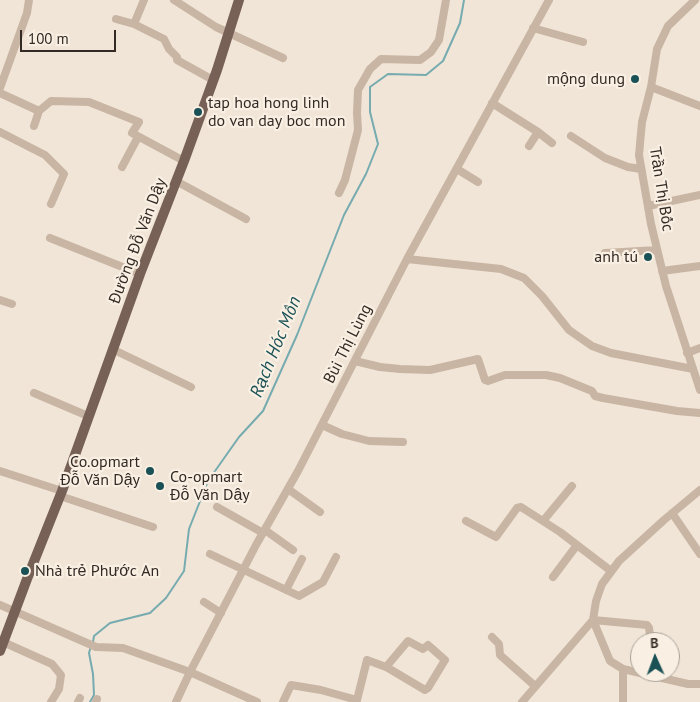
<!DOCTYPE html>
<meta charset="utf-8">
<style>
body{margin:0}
#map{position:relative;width:700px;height:702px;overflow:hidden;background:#f1e5d7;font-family:"PT Sans",sans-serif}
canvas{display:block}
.north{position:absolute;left:630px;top:632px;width:50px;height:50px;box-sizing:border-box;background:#f9f0e3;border:1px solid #aaa197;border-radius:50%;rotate:358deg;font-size:14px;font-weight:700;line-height:20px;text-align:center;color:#342a25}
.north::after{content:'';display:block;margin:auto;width:18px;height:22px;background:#1a5156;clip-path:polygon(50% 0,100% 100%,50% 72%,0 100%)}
.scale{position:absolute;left:20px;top:30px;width:96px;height:22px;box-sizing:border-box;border:2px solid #342a25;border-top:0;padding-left:6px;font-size:15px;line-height:18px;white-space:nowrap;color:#342a25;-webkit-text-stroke:4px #f9f0e3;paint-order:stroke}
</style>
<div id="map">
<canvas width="700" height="702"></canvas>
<div class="north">B</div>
<div class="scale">100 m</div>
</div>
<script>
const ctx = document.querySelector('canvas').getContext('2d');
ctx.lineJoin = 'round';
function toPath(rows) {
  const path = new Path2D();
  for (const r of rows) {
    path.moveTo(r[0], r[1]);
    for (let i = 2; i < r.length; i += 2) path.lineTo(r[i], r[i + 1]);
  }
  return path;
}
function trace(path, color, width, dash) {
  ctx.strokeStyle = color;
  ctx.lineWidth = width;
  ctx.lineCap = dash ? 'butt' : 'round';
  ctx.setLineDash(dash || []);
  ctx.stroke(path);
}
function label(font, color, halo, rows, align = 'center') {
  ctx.font = font + ' "PT Sans",sans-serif';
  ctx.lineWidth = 4.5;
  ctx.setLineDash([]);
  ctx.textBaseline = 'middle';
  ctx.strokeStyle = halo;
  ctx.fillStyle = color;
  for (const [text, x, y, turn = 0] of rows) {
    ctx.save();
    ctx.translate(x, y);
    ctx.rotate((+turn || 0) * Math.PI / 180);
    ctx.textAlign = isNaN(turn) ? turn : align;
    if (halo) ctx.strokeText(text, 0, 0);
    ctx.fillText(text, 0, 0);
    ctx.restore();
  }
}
trace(toPath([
 [93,642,94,636,110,623,150,613,166,598,184,571,189,529,208,481,239,437,263,411,297,335,344,215,366,174,378,144,370,112,370,87,388,74,426,75,443,61,460,23,464,0],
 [90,702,94,695,93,674,89,653,91,646]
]), '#76abaf', 2);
trace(toPath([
 [174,0,216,27,283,58],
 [695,0,668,26,657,49,651,87,642,122,639,155,651,224,666,286,700,390],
 [116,19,134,24,164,39,169,49,177,57,177,60,213,80],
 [134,24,144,0],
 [533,28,583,42],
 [651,87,700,106],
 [0,88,27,13,29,0],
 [0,93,39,111,34,126],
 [492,103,538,132,552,143],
 [39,111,51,101,89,102,139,122,132,133,184,161],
 [0,132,45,155,64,174,51,204],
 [571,136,605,158,628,167,641,169],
 [529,146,538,132],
 [122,167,138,137],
 [457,169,478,182],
 [176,181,246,219],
 [339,193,345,180,358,130,357,113,358,90,370,69,381,59,420,60,431,52,439,40,446,0],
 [648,206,700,195],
 [50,238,140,274],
 [605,253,657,250],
 [407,259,501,269,524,278,542,296,569,330,592,346,611,353,693,369],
 [662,271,700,266],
 [0,300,12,304],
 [112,349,191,387],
 [687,353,700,348],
 [355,361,380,367,400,369,430,370,478,359,485,380,488,381,505,375,546,375,560,378,587,389,592,391,595,396,603,398,677,411,700,413],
 [34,393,88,416],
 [322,425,342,434,369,441,403,442],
 [0,471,62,491],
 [288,489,320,512],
 [60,496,153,527],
 [217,507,263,533],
 [672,513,700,554],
 [466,521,496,537,517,508,521,507,560,532,611,571],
 [543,521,572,486],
 [265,530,293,550],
 [210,554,299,596,323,582,336,557],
 [553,577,577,545],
 [286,590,302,559],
 [204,602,221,613],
 [0,605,96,647,123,648,190,672,257,702],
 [492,637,499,644,500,655,535,686],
 [3,642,52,664,61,675,59,689,51,702],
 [651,642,649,628,647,625,593,620,610,661,623,669,688,684,700,684],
 [357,700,367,660,386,667,388,668,425,690,428,688,445,660,428,645,423,649,408,641,386,667],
 [78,702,80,698],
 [96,702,97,699],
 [176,702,190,672,256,545,298,471,407,259,549,0],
 [283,702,291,685,321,690,357,700,356,702],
 [522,702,593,620,596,601,602,584,619,561,664,520,700,490],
 [623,702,623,669]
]), '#c9b5a3', 8);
trace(toPath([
 [0,651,27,579,62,491,140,274,184,161,217,70,239,0]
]), '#776156', 10);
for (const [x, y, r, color] of [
 [635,79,5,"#1a5156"],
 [198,112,5,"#1a5156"],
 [648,257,5,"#1a5156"],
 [150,471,5,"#1a5156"],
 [160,486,5,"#1a5156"],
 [25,571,5,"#1a5156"]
]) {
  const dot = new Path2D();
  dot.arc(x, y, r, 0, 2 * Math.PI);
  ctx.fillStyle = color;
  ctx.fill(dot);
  trace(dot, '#f9f0e3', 2);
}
label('16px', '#342a25', '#f9f0e3', [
 ["mộng dung",625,79],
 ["tap hoa hong linh",208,103,"left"],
 ["do van day boc mon",208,121,"left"],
 ["anh tú",638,257],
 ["Co.opmart",140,462],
 ["Đỗ Văn Dậy",140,480],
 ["Co-opmart",170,477,"left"],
 ["Đỗ Văn Dậy",170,495,"left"],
 ["Nhà trẻ Phước An",35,571,"left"]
], 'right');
label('16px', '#342a25', '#f9f0e3', [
 ["Trần Thị Bốc",661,189,81],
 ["Đường Đỗ Văn Dậy",138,241,-69],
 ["Bùi Thị Lùng",348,344,-63]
]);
label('italic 18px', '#1a5156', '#f9f0e3', [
 ["Rạch Hóc Môn",276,347,-68]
]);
</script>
